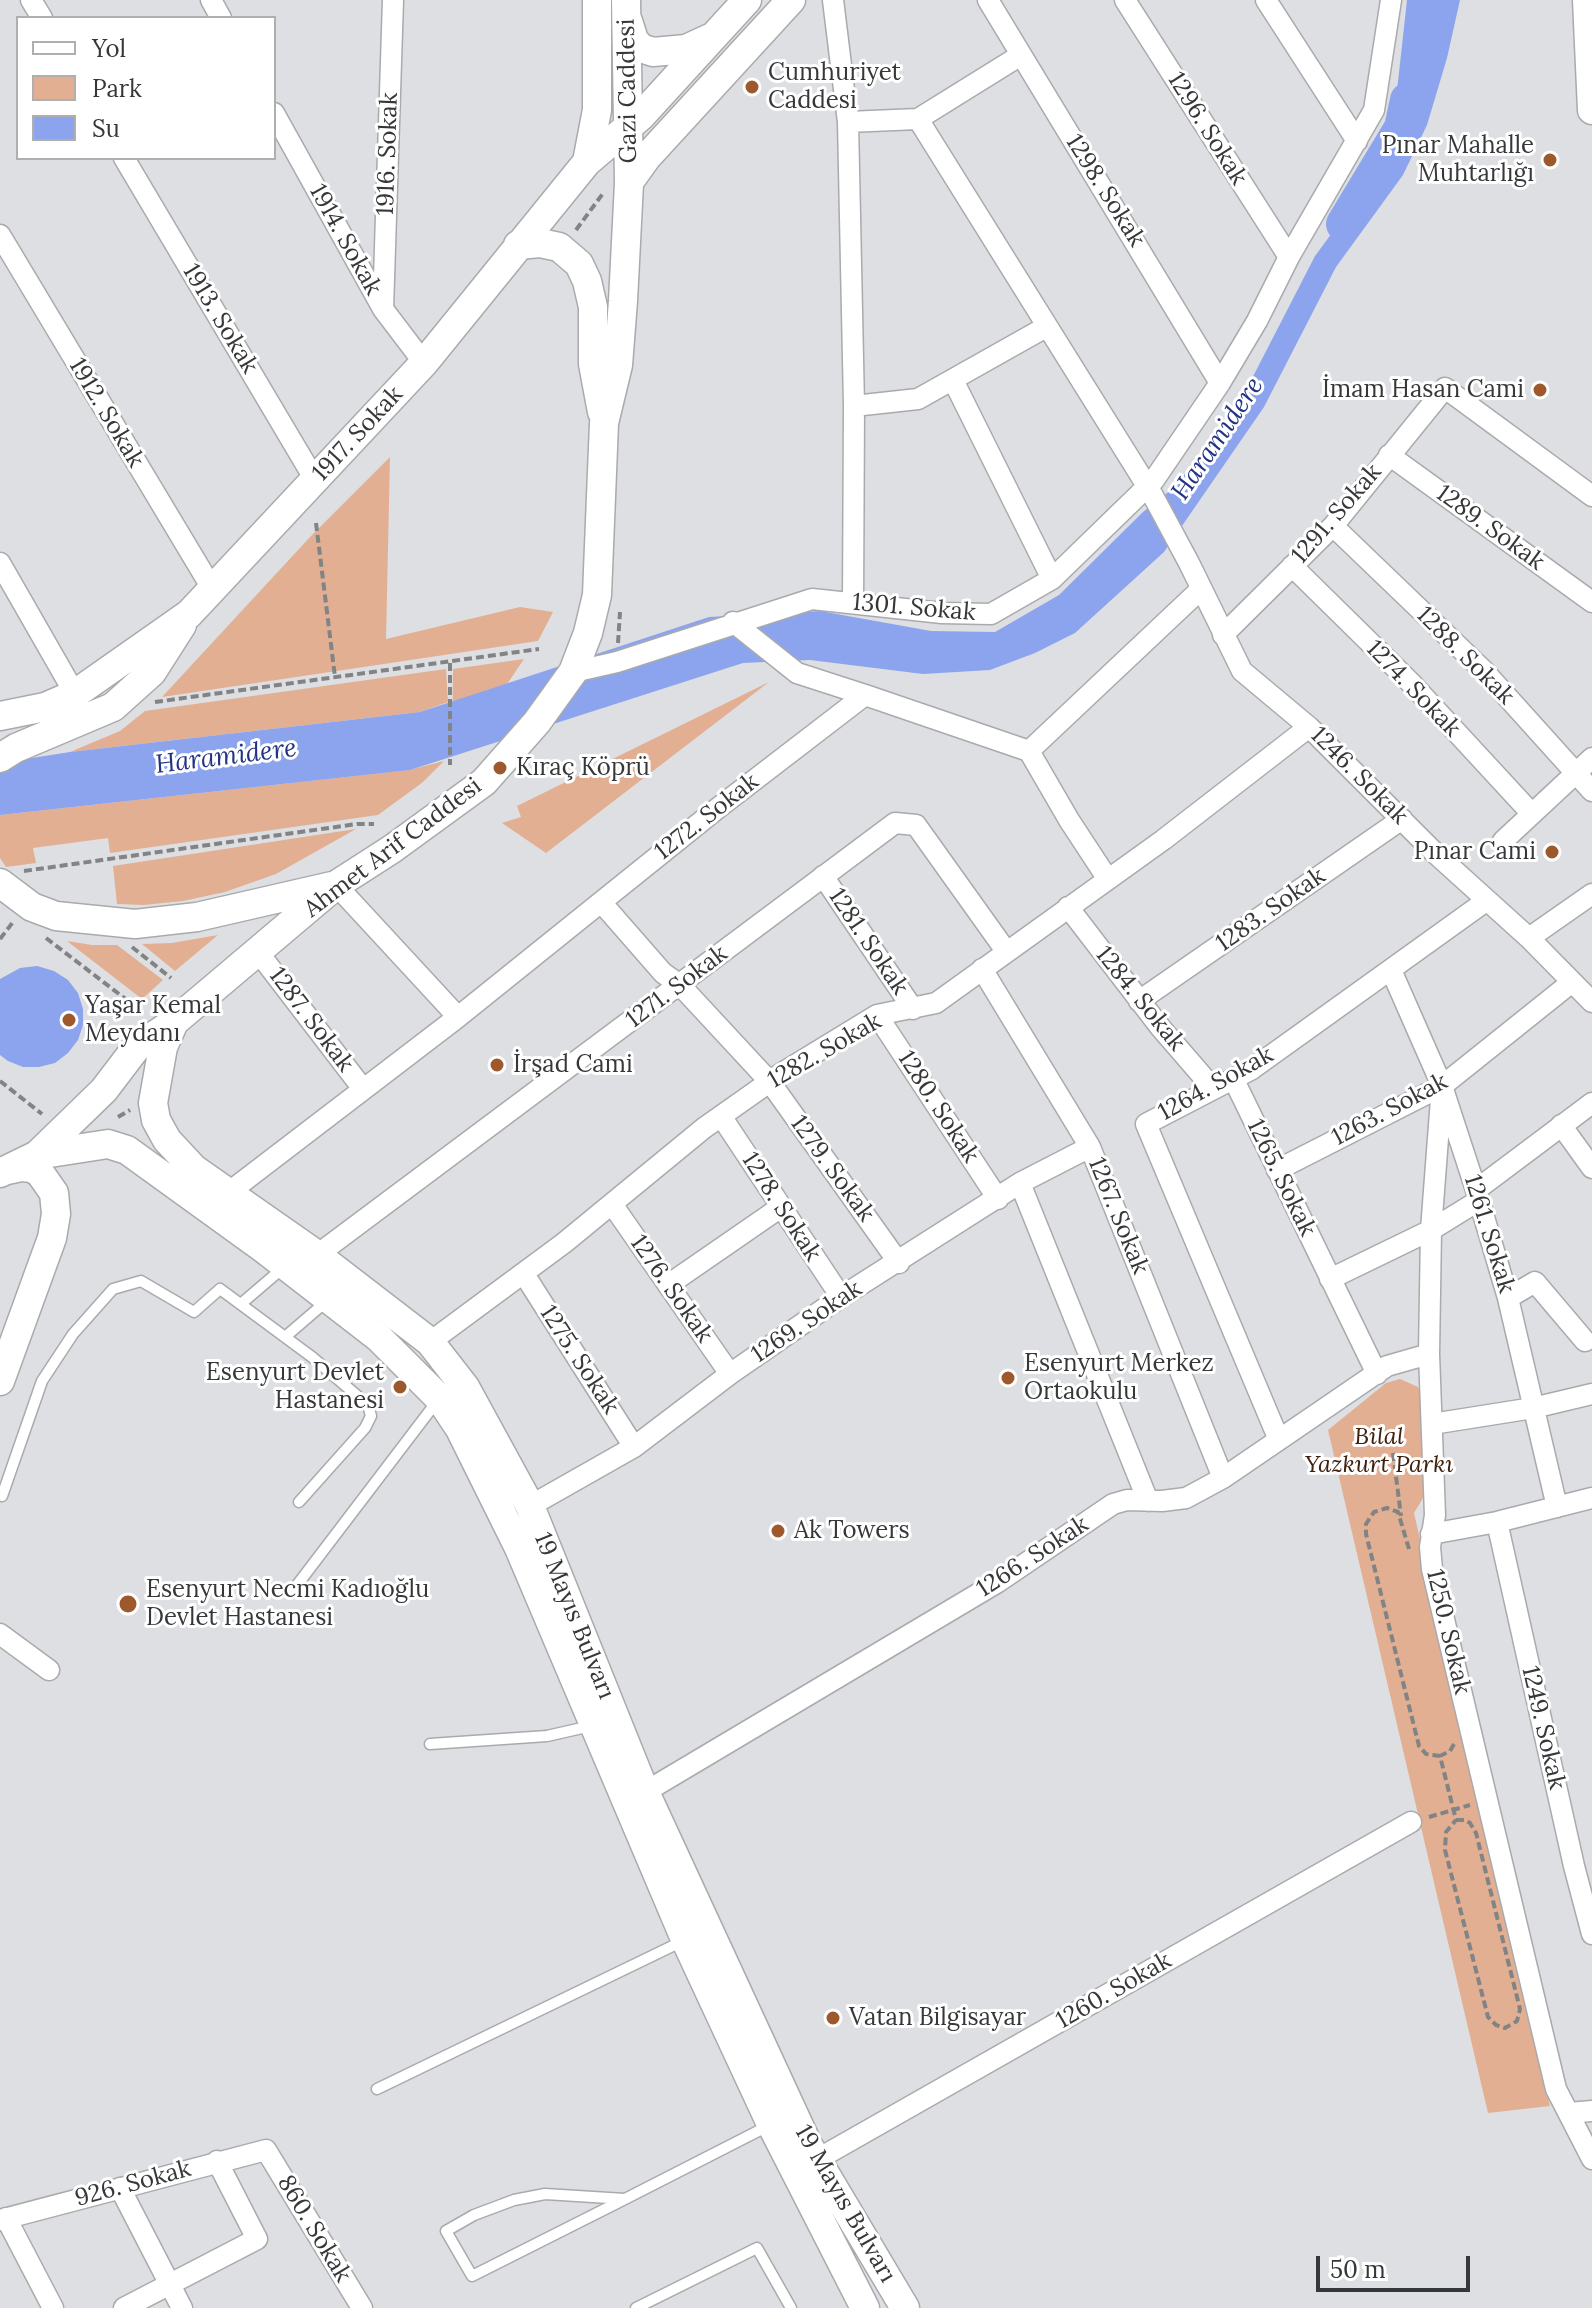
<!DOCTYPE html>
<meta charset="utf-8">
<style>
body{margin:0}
#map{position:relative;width:1592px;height:2308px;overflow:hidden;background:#dedfe2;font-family:Lora,serif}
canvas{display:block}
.legend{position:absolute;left:16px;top:16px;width:260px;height:144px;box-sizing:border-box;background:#fff;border:2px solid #afafaf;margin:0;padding:10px 14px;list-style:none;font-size:24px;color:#363738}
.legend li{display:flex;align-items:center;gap:16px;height:40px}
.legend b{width:40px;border:2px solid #afafaf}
.scale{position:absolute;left:1316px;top:2256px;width:154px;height:36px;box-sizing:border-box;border:4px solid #363738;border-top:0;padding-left:10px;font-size:24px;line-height:28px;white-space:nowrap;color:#363738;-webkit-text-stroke:6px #fff;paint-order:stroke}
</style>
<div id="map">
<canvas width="1592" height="2308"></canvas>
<ul class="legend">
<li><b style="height:10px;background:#fff"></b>Yol</li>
<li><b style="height:22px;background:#e2af93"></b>Park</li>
<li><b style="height:22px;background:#8ca4ed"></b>Su</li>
</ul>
<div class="scale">50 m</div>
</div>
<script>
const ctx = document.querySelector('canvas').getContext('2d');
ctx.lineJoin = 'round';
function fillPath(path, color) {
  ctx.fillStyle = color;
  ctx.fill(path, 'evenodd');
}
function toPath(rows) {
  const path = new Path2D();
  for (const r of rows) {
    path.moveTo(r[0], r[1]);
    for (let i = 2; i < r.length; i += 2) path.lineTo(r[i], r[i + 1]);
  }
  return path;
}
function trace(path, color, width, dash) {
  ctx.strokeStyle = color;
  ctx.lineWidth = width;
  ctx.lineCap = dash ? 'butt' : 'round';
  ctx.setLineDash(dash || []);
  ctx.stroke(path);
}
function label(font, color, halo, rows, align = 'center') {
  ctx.font = font + ' Lora,serif';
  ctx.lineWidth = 6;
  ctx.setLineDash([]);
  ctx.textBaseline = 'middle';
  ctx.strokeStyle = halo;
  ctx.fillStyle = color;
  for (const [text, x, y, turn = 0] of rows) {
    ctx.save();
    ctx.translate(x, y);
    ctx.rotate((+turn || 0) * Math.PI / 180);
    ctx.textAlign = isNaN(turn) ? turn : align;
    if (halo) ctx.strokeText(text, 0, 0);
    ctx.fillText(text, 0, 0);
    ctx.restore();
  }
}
fillPath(toPath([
 [390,457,386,639,520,607,553,612,538,641,162,697,311,536],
 [524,659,501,693,452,754,453,669],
 [446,669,448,702,420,712,70,752,120,731,145,711],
 [769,682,546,853,502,823,521,817,517,806],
 [444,761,423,782,378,815,110,853,108,838,33,848,36,863,6,867,0,858,0,815,409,770],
 [356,829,276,874,225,892,183,901,144,905,117,904,113,866],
 [218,935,175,971,142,944,172,943],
 [67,941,92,945,117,945,163,980,142,999],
 [1400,1379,1418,1387,1421,1394,1426,1493,1414,1513,1550,2106,1488,2113,1328,1430,1386,1383]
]), '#e2af93');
fillPath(toPath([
 [1407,0,1460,0,1447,58,1427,125,1403,175,1336,267,1264,407,1164,552,1075,633,1035,653,990,670,923,674,810,660,743,663,410,770,0,815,0,763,70,752,420,712,709,617,820,611,931,631,995,632,1059,595,1143,512,1176,486,1244,394,1315,256,1390,154],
 [37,966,54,971,68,980,78,993,83,1009,83,1025,78,1040,68,1053,55,1063,39,1067,23,1067,8,1061,0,1055,0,979,20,968]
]), '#8ca4ed');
trace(toPath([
 [1344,224,1402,128,1408,100]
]), '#8ca4ed', 36);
const lane = toPath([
 [242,1303,284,1267],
 [285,1337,328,1300],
 [2,1496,42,1381,73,1334,113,1289,141,1281,194,1312,220,1289,312,1357,368,1405,371,1416,365,1428,299,1502],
 [291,1593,438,1400],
 [430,1744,547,1736,591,1726],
 [377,2089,685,1940],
 [625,2199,545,2194,514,2200,474,2215,446,2231,472,2276,625,2199,770,2125],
 [636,2308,757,2248,791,2308]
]);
const street = toPath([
 [31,0,42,18],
 [211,0,221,18],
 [833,0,848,122,854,406,853,603],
 [988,0,1220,383],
 [1125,0,1289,257],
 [1266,0,1357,141],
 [274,113,383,309,424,363],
 [918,119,1152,494,1189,563,1242,671,1309,727,1436,854,1529,938,1592,1002],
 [848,122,918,119,1021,55],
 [124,158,315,480],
 [0,235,213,590],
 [383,309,393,0],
 [953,380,1052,579],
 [854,406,918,399,1046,327],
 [1389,455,1592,602],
 [1333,526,1483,670,1592,791],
 [0,563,75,694],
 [1292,566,1412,684,1532,814],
 [733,622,797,673,865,695],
 [1223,635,1333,526,1445,388,1592,496],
 [573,672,617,662,812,599,942,613,991,614,1052,579,1154,480,1220,383,1257,321,1289,257,1374,110,1391,0],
 [1029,751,1069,820,1107,878],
 [1503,841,1592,758],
 [823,876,913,1009],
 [336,885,458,1017],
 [601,902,663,973,680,985,770,1082,899,1263],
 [1068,907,1160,1027,1205,1079,1216,1086],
 [1529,938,1592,894],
 [258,952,363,1089],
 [982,969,1090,1147,1223,1478],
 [1391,970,1442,1086,1476,1190,1508,1298,1557,1507],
 [1139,1001,1402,819],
 [877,1015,998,1199],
 [1233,1078,1377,1374],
 [1442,1086,1431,1230,1429,1354,1435,1515,1430,1547,1432,1569,1556,2089,1592,2159],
 [721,1116,841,1297],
 [1561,1125,1592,1168],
 [1277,1170,1442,1086,1572,982],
 [1020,1183,1148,1501],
 [1476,1190,1592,1103],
 [228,1193,458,1017,718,808,865,695,1029,751,1201,589],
 [612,1204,730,1374],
 [317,1255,895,823,916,825,1006,951],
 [524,1274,634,1447],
 [1330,1279,1431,1230,1478,1201],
 [668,1285,781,1207],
 [1508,1298,1535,1282,1585,1341],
 [430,1342,564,1243,704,1128,782,1073,877,1015,936,1003,1163,840,1309,727],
 [1432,1424,1533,1408,1592,1394],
 [1279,1440,1146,1124,1252,1069,1486,901],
 [530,1506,634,1447,730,1374,841,1297,1020,1183,1090,1147],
 [1497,1522,1574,1866,1592,1934],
 [1431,1534,1497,1522,1592,1498],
 [0,1634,49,1670],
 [645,1792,998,1582,1113,1504,1127,1500,1162,1501,1186,1498,1223,1478,1387,1366,1429,1354],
 [1569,2113,1592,2111],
 [816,2160,1411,1822],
 [120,2188,182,2308],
 [6,2218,53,2308],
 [0,2220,266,2150,362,2308],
 [124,2308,257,2239,217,2161]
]);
const secondary = toPath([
 [1587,0,1592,110],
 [628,21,634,40,641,48,653,52,686,49,710,38],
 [587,162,597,110,597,0],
 [629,182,647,157,791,0],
 [518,245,540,243,559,247,579,264,587,281,593,307,593,364,602,412],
 [0,716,45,707,75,694,189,614,424,363,587,162,641,116,747,0],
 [0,758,16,748,113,707,152,672,182,625],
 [0,883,32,907,56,916,135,924,197,917,332,886],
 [174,1022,163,1047,153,1103,156,1120,167,1140,194,1169,317,1255,430,1342,465,1387,530,1506,645,1792,808,2145,905,2308],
 [37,1155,108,1144,127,1150,264,1249,379,1338,440,1399,460,1429,519,1548,685,1939,771,2124,865,2308],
 [0,1173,37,1155,104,1090,136,1048,174,1022,336,885,392,849,484,782,537,722,573,672,588,633,597,595,604,423,618,365,623,301,629,183,626,0],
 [0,1381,52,1238,56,1214,54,1193,40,1173,32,1168,21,1167,7,1170]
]);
trace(lane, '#a9aaad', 13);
trace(street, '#a9aaad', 23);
trace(secondary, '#a9aaad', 31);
trace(toPath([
 [576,230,604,192],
 [316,523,335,677],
 [618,643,620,612],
 [450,663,450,765],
 [155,702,539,649],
 [24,871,357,824,374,824],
 [46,938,136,1007],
 [0,939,13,922],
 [132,947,171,978],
 [0,1081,42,1114],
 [118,1117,130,1110],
 [1393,1453,1401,1516],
 [1409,1549,1398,1512,1387,1508,1374,1512,1366,1524,1366,1534,1419,1746,1426,1754,1440,1756],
 [1454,1744,1450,1751,1440,1756,1456,1820],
 [1429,1817,1470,1805],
 [1456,1820,1465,1820,1470,1823,1476,1833,1520,2009,1517,2021,1505,2028,1496,2025,1488,2017,1445,1850,1446,1832,1456,1820]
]), '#828385', 4, [8, 4]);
trace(lane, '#fff', 10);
trace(street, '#fff', 20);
trace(secondary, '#fff', 28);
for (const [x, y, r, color] of [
 [752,87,8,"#9d582c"],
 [1550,160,8,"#9d582c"],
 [1540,390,8,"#9d582c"],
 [500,768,8,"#9d582c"],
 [1552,852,8,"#9d582c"],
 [69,1020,8,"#9d582c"],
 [497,1065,8,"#9d582c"],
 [1008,1378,8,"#9d582c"],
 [400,1387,8,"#9d582c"],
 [778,1531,8,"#9d582c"],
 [128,1604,10,"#9d582c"],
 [833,2018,8,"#9d582c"]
]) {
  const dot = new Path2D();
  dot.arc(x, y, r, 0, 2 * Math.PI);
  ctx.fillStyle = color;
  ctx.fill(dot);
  trace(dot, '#fff', 3);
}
label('24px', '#363738', '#fff', [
 ["Cumhuriyet",768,73],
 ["Caddesi",768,101],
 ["Pınar Mahalle",1534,146,"right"],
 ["Muhtarlığı",1534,174,"right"],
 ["İmam Hasan Cami",1524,390,"right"],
 ["Kıraç Köprü",516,768],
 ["Pınar Cami",1536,852,"right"],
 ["Yaşar Kemal",85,1006],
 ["Meydanı",85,1034],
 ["İrşad Cami",513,1065],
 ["Esenyurt Merkez",1024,1364],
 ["Ortaokulu",1024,1392],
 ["Esenyurt Devlet",384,1373,"right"],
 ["Hastanesi",384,1401,"right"],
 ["Ak Towers",794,1531],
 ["Esenyurt Necmi Kadıoğlu",146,1590],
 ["Devlet Hastanesi",146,1618],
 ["Vatan Bilgisayar",849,2018]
], 'left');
label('24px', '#363738', '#fff', [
 ["Gazi Caddesi",628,91,-91],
 ["1296. Sokak",1207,129,58],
 ["1916. Sokak",388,154,-88],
 ["1298. Sokak",1105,191,58],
 ["1914. Sokak",345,240,61],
 ["1913. Sokak",220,319,59],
 ["1912. Sokak",106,413,59],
 ["1917. Sokak",358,434,-47],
 ["1291. Sokak",1337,514,-49],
 ["1289. Sokak",1490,528,36],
 ["1301. Sokak",914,608,5],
 ["1288. Sokak",1465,656,45],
 ["1274. Sokak",1413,689,46],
 ["1246. Sokak",1359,776,45],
 ["1272. Sokak",707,817,-38],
 ["Ahmet Arif Caddesi",393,848,-37],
 ["1283. Sokak",1271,910,-35],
 ["1281. Sokak",868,942,56],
 ["1271. Sokak",677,987,-37],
 ["1284. Sokak",1140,999,51],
 ["1287. Sokak",311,1020,53],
 ["1282. Sokak",825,1051,-30],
 ["1264. Sokak",1216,1084,-29],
 ["1280. Sokak",938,1107,57],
 ["1263. Sokak",1390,1110,-28],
 ["1279. Sokak",832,1169,54],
 ["1265. Sokak",1281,1178,64],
 ["1278. Sokak",781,1207,57],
 ["1267. Sokak",1118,1216,68],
 ["1261. Sokak",1489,1234,73],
 ["1276. Sokak",671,1289,55],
 ["1269. Sokak",807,1322,-34],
 ["1275. Sokak",579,1360,57],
 ["1266. Sokak",1033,1557,-33],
 ["19 Mayıs Bulvarı",574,1616,68],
 ["1250. Sokak",1448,1632,77],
 ["1249. Sokak",1543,1728,77],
 ["1260. Sokak",1114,1991,-30],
 ["926. Sokak",133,2184,-15],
 ["19 Mayıs Bulvarı",845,2204,60],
 ["860. Sokak",314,2229,59]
]);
label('italic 24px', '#40210e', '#fff', [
 ["Bilal",1379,1437],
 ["Yazkurt Parkı",1379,1465]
]);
label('italic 26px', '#223285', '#fff', [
 ["Haramidere",1218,439,-56],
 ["Haramidere",226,757,-7]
]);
</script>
